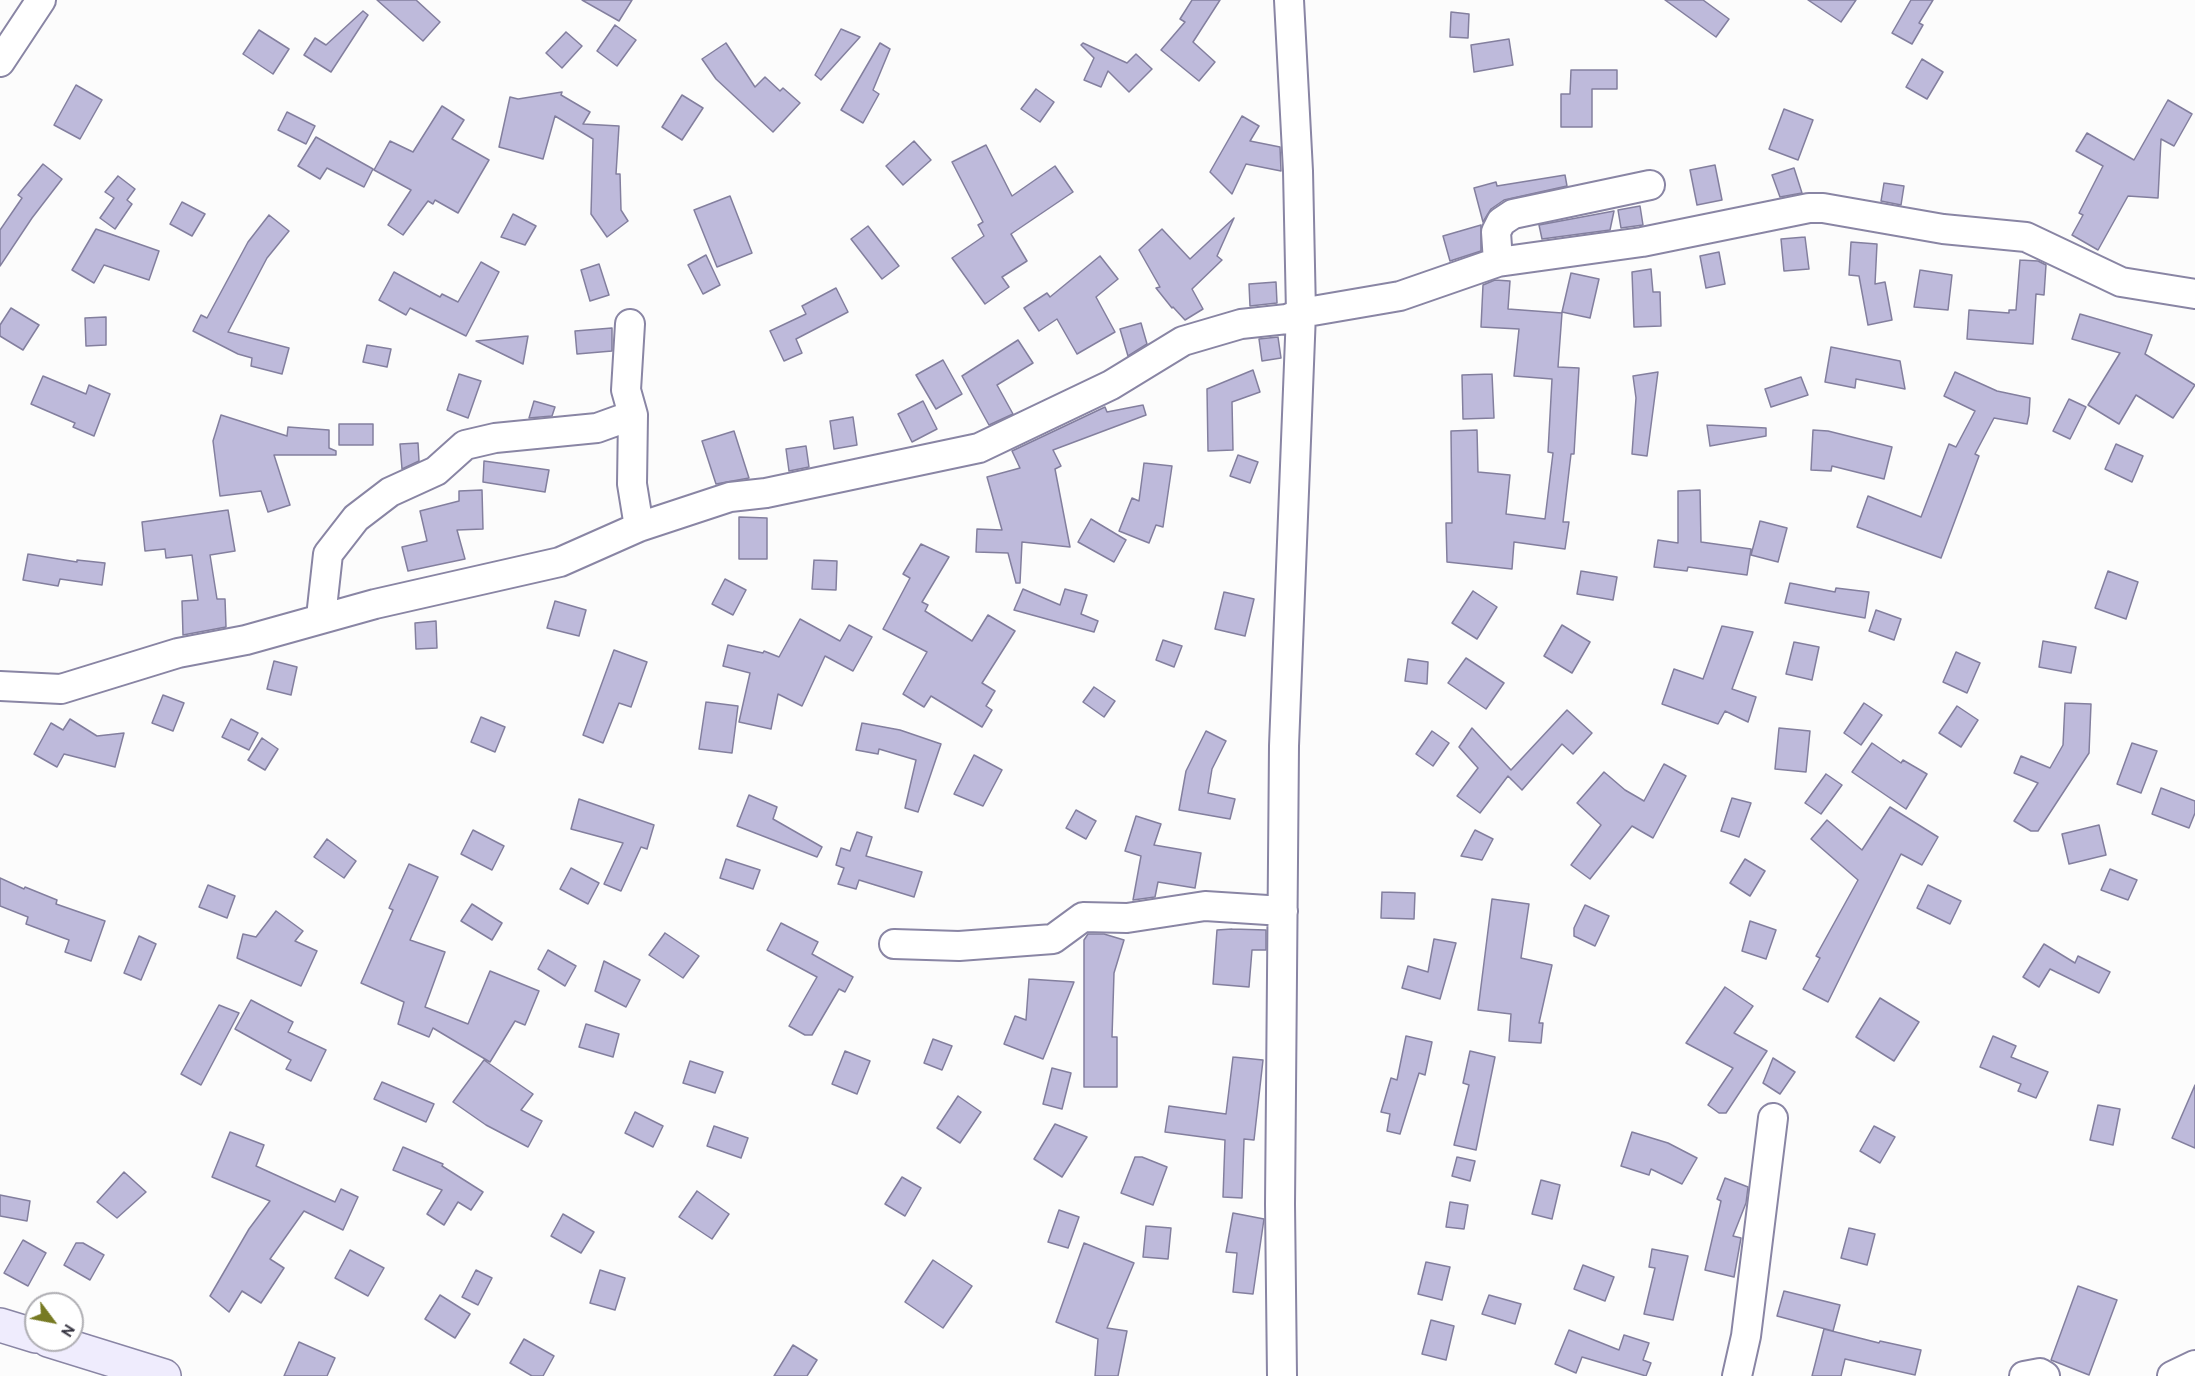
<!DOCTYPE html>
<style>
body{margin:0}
#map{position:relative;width:2195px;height:1376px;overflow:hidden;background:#fcfcfc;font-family:Cabin,sans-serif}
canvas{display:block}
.north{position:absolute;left:24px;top:1292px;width:60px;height:60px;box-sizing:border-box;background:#fff;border:2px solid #afaeb3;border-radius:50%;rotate:122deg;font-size:16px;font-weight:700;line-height:24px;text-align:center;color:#363441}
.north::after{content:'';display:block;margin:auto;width:21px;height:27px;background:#777a23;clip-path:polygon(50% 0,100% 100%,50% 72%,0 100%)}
</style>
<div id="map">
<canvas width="2195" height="1376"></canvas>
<div class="north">N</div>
</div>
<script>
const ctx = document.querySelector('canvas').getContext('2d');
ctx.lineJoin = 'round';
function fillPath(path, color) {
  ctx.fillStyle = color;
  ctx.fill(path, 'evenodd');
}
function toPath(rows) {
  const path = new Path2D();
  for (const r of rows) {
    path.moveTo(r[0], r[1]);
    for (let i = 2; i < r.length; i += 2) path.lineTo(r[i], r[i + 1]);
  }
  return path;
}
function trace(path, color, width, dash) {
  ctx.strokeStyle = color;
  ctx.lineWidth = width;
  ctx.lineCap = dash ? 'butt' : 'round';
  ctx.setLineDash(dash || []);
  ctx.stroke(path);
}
const building = toPath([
 [377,0,416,0,440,22,423,41,377,0],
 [582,0,632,0,619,21,582,0],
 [1192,0,1220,0,1193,42,1215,62,1199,81,1161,50,1185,22,1180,19,1192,0],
 [1665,0,1703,0,1729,19,1716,37,1665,0],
 [1808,0,1856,0,1841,22,1808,0],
 [1911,0,1933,0,1919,23,1923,25,1912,44,1892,33,1911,0],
 [363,11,368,15,331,72,304,55,315,38,326,45,363,11],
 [1451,12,1469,14,1468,38,1450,37,1451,12],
 [615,25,636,40,617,66,597,51,615,25],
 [841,29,860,37,821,80,815,75,841,29],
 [259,30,289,49,273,74,243,54,259,30],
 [566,32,582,46,562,68,546,53,566,32],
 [1509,39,1513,65,1474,72,1471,45,1509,39],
 [726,43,755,87,765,77,780,91,783,88,800,103,773,132,716,79,702,59,726,43],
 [880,43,890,49,873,90,879,94,863,123,841,110,880,43],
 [1083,43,1127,63,1136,54,1152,69,1129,92,1108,71,1101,87,1084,80,1094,58,1081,45,1083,43],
 [1922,59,1943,72,1927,99,1906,87,1922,59],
 [1571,70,1617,70,1617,89,1592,89,1592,127,1561,127,1561,94,1570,94,1571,70],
 [76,85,102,100,80,139,54,125,76,85],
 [1036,89,1054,102,1040,122,1021,109,1036,89],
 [562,92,561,95,590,112,583,124,619,126,616,174,620,174,621,210,628,221,607,237,591,214,593,139,555,116,543,159,499,147,510,97,518,99,562,92],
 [682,95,703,108,682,140,662,127,682,95],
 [2168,100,2192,114,2174,146,2161,139,2158,198,2128,196,2098,250,2072,235,2083,215,2079,213,2103,166,2076,151,2087,133,2134,160,2168,100],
 [442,106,464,120,452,139,489,160,458,213,435,200,433,204,428,201,403,235,388,225,411,190,374,170,390,141,413,152,442,106],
 [1784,109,1813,120,1798,160,1769,149,1784,109],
 [287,112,315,126,306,144,278,130,287,112],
 [1242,116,1259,126,1250,141,1280,147,1281,171,1246,164,1232,194,1210,172,1242,116],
 [316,137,373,169,364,187,327,168,320,179,298,166,316,137],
 [914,141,931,160,903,185,886,166,914,141],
 [986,145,1012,196,1055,166,1073,192,1011,234,1027,261,1002,277,1009,287,985,304,952,258,984,236,978,225,983,222,952,162,986,145],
 [43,164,62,179,32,218,0,266,0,230,22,198,18,195,43,164],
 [1715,165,1722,200,1697,205,1690,170,1715,165],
 [1794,168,1802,193,1780,197,1772,175,1794,168],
 [1565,175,1567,186,1504,200,1491,209,1483,222,1474,188,1496,182,1497,186,1565,175],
 [118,176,135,189,127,200,132,204,115,229,100,218,114,198,105,192,118,176],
 [1884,183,1904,186,1901,205,1881,201,1884,183],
 [730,196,752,253,717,267,694,210,730,196],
 [182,202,205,214,192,236,170,224,182,202],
 [1640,206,1643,225,1621,228,1618,210,1640,206],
 [1614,211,1610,230,1542,239,1539,225,1614,211],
 [513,214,536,226,525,245,501,237,513,214],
 [269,215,289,231,267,258,228,332,289,348,282,374,251,366,252,358,238,354,193,331,201,315,207,318,248,242,269,215],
 [1234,218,1217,256,1222,260,1192,289,1203,309,1185,320,1173,307,1172,308,1156,288,1160,287,1139,250,1162,229,1190,259,1234,218],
 [1481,225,1481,251,1450,261,1443,236,1481,225],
 [868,226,899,266,882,279,851,239,868,226],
 [96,229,159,251,149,280,104,265,94,283,72,270,96,229],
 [1805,237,1809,269,1784,271,1781,239,1805,237],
 [1851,242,1877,244,1875,284,1885,282,1892,320,1868,325,1859,276,1849,275,1851,242],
 [1719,252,1725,284,1706,288,1700,256,1719,252],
 [706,255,720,285,703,294,688,265,706,255],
 [1100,256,1118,279,1096,297,1115,332,1077,354,1057,319,1039,331,1024,308,1047,293,1050,297,1100,256],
 [2020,260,2038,261,2046,265,2044,295,2036,294,2033,344,1967,339,1969,310,2009,313,2009,310,2016,310,2020,260],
 [481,262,499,272,466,336,410,308,406,315,379,300,394,272,440,297,442,294,458,302,481,262],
 [599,264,609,295,590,301,581,270,599,264],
 [1651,269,1653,292,1660,292,1661,326,1634,327,1632,272,1651,269],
 [1920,270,1952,275,1948,310,1914,307,1920,270],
 [1571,273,1599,279,1590,318,1562,312,1571,273],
 [1495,280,1510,281,1508,309,1562,313,1558,367,1579,368,1574,454,1571,454,1563,522,1569,522,1565,549,1514,542,1512,569,1447,562,1446,523,1452,523,1451,431,1477,430,1478,472,1510,475,1506,514,1545,519,1553,453,1548,452,1552,379,1514,376,1519,329,1481,327,1483,285,1495,280],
 [1276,282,1277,303,1250,306,1249,284,1276,282],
 [836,288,848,312,796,339,802,353,784,361,770,331,806,314,802,306,836,288],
 [11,308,39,325,23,350,0,336,0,325,11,308],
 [2080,314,2152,335,2145,354,2195,385,2173,418,2136,395,2119,424,2088,405,2120,353,2072,339,2080,314],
 [106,317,106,345,86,346,85,318,106,317],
 [1141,323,1147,344,1128,356,1120,329,1141,323],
 [612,328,612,351,577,354,575,331,612,328],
 [528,336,523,364,476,341,528,336],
 [1278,337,1281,358,1262,361,1259,339,1278,337],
 [1018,340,1033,363,997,385,1013,414,989,425,962,376,1018,340],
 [367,345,391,349,387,367,363,362,367,345],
 [1831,347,1900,361,1905,389,1856,379,1855,388,1825,382,1831,347],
 [943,360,962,394,936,409,916,375,943,360],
 [1253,370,1260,392,1232,402,1233,450,1208,451,1207,389,1253,370],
 [1658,372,1647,456,1632,454,1636,398,1633,376,1658,372],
 [1955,372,1997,391,2030,398,2029,415,2027,424,1994,418,1975,454,1979,456,1941,558,1857,527,1868,496,1921,517,1949,444,1956,447,1975,411,1944,396,1955,372],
 [459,374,481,381,468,418,447,410,459,374],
 [1492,374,1494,418,1463,419,1462,375,1492,374],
 [43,376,86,394,89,385,110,394,94,436,73,427,75,423,31,404,43,376],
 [1801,377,1808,395,1771,407,1765,389,1801,377],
 [2069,399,2086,407,2070,439,2053,431,2069,399],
 [534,401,555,407,552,416,529,418,534,401],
 [923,401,937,429,912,442,898,414,923,401],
 [1143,405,1146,415,1053,450,1061,466,1055,469,1070,547,1022,542,1020,583,1016,583,1008,553,976,552,977,529,1002,530,987,477,1020,468,1012,451,1105,407,1107,412,1143,405],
 [221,415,287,436,288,427,329,430,329,448,336,451,336,455,274,455,290,505,268,512,261,491,220,496,213,441,221,415],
 [853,417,857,445,834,449,830,421,853,417],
 [339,424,373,424,373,445,339,445,339,424],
 [1707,425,1766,428,1766,436,1710,446,1707,425],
 [1813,430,1828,431,1892,447,1884,479,1832,466,1831,471,1811,470,1813,430],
 [734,431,749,478,716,484,702,441,734,431],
 [418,443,419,461,402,469,400,444,418,443],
 [2116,444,2143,456,2132,482,2105,469,2116,444],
 [806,446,809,467,789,471,786,449,806,446],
 [1238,455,1258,462,1250,483,1230,476,1238,455],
 [484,461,549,470,545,492,483,482,484,461],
 [1144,463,1172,466,1163,527,1156,525,1149,543,1119,531,1132,498,1139,501,1144,463],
 [482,490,483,529,457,530,465,559,408,571,402,547,427,541,420,511,459,501,459,491,482,490],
 [1700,490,1701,542,1751,549,1747,575,1688,567,1687,571,1654,567,1658,540,1678,543,1678,491,1700,490],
 [228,510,235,551,210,555,217,599,225,599,226,627,183,635,182,601,198,600,192,555,166,558,165,549,145,551,142,522,228,510],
 [739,517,767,518,767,559,739,559,739,517],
 [1091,519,1126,540,1114,562,1078,542,1091,519],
 [1760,521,1787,528,1778,562,1751,555,1760,521],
 [921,544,949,557,922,602,928,605,925,611,972,641,988,615,1015,631,982,683,995,691,986,706,992,710,982,727,931,696,924,707,903,694,927,652,883,629,910,578,903,574,921,544],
 [28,554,77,562,77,560,105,563,102,585,60,579,58,586,23,580,28,554],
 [814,560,837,561,836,590,812,589,814,560],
 [1581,571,1617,577,1613,600,1577,594,1581,571],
 [2108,571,2138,582,2126,619,2095,608,2108,571],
 [725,579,746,590,733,615,712,604,725,579],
 [1790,583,1835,592,1836,588,1869,592,1865,618,1785,603,1790,583],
 [1023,589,1060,605,1065,589,1087,595,1081,614,1098,621,1094,632,1014,610,1023,589],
 [1473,591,1497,607,1477,639,1452,623,1473,591],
 [1224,592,1254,599,1245,636,1215,629,1224,592],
 [555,601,586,610,579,636,547,628,555,601],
 [1876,610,1901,619,1894,640,1869,631,1876,610],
 [800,619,840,641,849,625,872,637,853,671,825,656,802,706,778,694,771,729,739,722,750,673,723,666,728,645,763,653,764,651,779,657,800,619],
 [436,621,437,648,416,649,415,623,436,621],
 [1562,625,1590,642,1572,673,1544,656,1562,625],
 [1722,626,1753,632,1732,689,1756,697,1748,722,1725,711,1718,724,1662,704,1674,669,1703,679,1722,626],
 [1163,640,1182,646,1174,667,1156,660,1163,640],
 [2043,641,2076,647,2071,673,2039,667,2043,641],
 [1794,642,1819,647,1812,680,1786,674,1794,642],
 [614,650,647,662,631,707,619,703,603,743,583,735,614,650],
 [1956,652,1980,663,1967,693,1943,682,1956,652],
 [1466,658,1504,683,1486,709,1448,683,1466,658],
 [1408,659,1428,662,1427,684,1405,681,1408,659],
 [274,661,297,667,291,695,267,689,274,661],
 [1094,687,1115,701,1104,717,1083,702,1094,687],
 [163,695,184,703,173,731,152,723,163,695],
 [706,702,738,706,732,753,699,749,706,702],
 [1864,703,1882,715,1861,745,1844,733,1864,703],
 [2065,703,2091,704,2089,753,2038,831,2031,831,2014,821,2038,783,2014,773,2021,756,2050,768,2063,745,2065,703],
 [1957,706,1978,720,1961,747,1939,733,1957,706],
 [1567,710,1592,733,1573,754,1562,744,1522,790,1508,776,1480,813,1457,796,1478,768,1459,747,1472,728,1511,770,1567,710],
 [481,717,505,727,495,752,471,742,481,717],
 [70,719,97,736,124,733,115,767,64,754,57,767,34,754,51,723,63,730,70,719],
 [231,719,258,733,249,750,222,737,231,719],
 [862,723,900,730,941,744,918,812,905,808,916,760,879,749,878,754,856,750,862,723],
 [1779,728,1810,731,1806,772,1775,769,1779,728],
 [1206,731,1226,741,1212,769,1208,793,1235,799,1230,819,1179,810,1186,771,1206,731],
 [1432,731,1449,743,1433,766,1416,754,1432,731],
 [262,738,278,749,265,770,248,760,262,738],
 [1872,743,1901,763,1903,760,1927,774,1906,809,1852,772,1872,743],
 [2132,743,2157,751,2141,793,2117,784,2132,743],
 [974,755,1002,770,983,806,954,794,974,755],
 [1664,764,1686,776,1653,838,1632,826,1590,879,1571,865,1601,825,1577,803,1604,772,1625,790,1644,801,1664,764],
 [1826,774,1842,785,1821,814,1805,803,1826,774],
 [2161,788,2195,801,2195,813,2189,828,2152,814,2161,788],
 [749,795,777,807,773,819,822,847,817,857,737,826,749,795],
 [1732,798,1751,803,1739,837,1721,831,1732,798],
 [579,799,654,825,647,849,641,847,621,891,604,884,623,843,571,829,579,799],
 [1890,807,1938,837,1922,865,1901,854,1828,1002,1803,989,1820,958,1816,956,1858,880,1811,839,1827,820,1862,850,1890,807],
 [1076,810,1096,821,1086,839,1066,828,1076,810],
 [1136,816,1161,824,1154,845,1201,853,1195,888,1158,882,1155,897,1133,900,1141,856,1125,851,1136,816],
 [2099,825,2106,855,2069,864,2062,834,2099,825],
 [473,830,504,846,492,870,461,854,473,830],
 [1475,830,1493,839,1482,860,1461,856,1475,830],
 [857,832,872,837,866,856,922,872,914,897,859,880,856,889,838,884,844,868,836,865,841,848,850,851,857,832],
 [327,839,356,861,344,878,314,857,327,839],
 [726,859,760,870,753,889,720,878,726,859],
 [1745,859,1765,871,1750,896,1730,883,1745,859],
 [409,864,438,877,410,940,445,952,425,1007,468,1024,490,971,539,991,525,1025,515,1021,490,1062,433,1028,429,1037,398,1024,404,1002,361,983,393,910,389,908,409,864],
 [571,868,599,883,588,904,560,889,571,868],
 [2110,869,2137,880,2128,900,2101,890,2110,869],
 [0,878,24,889,25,887,57,900,56,904,105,921,91,961,65,952,69,940,26,924,28,917,0,906,0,878],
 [208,885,235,896,227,918,199,907,208,885],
 [1928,885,1961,901,1950,924,1917,908,1928,885],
 [1382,892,1415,893,1414,919,1381,918,1382,892],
 [1492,899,1529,904,1521,958,1552,965,1539,1023,1543,1023,1541,1043,1509,1041,1511,1014,1478,1010,1492,899],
 [472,904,502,923,492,940,461,921,472,904],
 [1585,905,1609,916,1595,946,1574,936,1574,928,1585,905],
 [276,911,303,931,295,941,317,951,301,986,237,958,243,934,256,937,276,911],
 [1750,921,1776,930,1766,959,1742,951,1750,921],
 [781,923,818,942,812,954,853,977,845,992,839,989,812,1035,805,1035,789,1026,817,977,767,950,781,923],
 [1232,929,1266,930,1266,950,1252,950,1249,987,1213,984,1217,930,1232,929],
 [665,933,699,956,683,978,649,955,665,933],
 [1088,934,1104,934,1124,940,1114,973,1112,1037,1117,1037,1117,1087,1084,1087,1084,940,1088,934],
 [139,936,156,944,141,980,124,973,139,936],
 [1434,939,1456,943,1440,999,1402,988,1408,966,1428,972,1434,939],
 [2044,944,2075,963,2078,956,2110,972,2099,993,2050,969,2039,987,2023,977,2044,944],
 [548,950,576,966,565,986,538,969,548,950],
 [604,961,640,980,626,1007,595,991,604,961],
 [1029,979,1074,982,1043,1059,1004,1044,1015,1016,1026,1020,1029,979],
 [1725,987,1753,1006,1734,1033,1767,1051,1726,1113,1719,1113,1708,1105,1733,1068,1686,1043,1725,987],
 [1880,998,1919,1022,1894,1061,1856,1037,1880,998],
 [251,1000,293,1022,288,1032,326,1050,311,1081,286,1069,291,1060,235,1029,251,1000],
 [219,1005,239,1013,201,1085,181,1074,219,1005],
 [586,1024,619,1034,613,1057,579,1047,586,1024],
 [1406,1036,1432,1042,1425,1075,1419,1073,1400,1134,1387,1131,1390,1114,1381,1112,1391,1078,1397,1080,1406,1036],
 [1993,1036,2016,1046,2011,1057,2048,1072,2036,1098,2018,1091,2021,1084,1980,1067,1993,1036],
 [933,1039,952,1046,942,1070,924,1063,933,1039],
 [845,1051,870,1061,857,1094,832,1084,845,1051],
 [1470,1051,1495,1057,1476,1150,1454,1145,1469,1085,1463,1083,1470,1051],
 [1233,1057,1263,1060,1254,1140,1244,1139,1242,1198,1223,1197,1225,1140,1165,1132,1169,1106,1226,1114,1233,1057],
 [1773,1058,1795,1072,1780,1094,1763,1083,1773,1058],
 [484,1060,533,1094,521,1110,542,1121,528,1147,486,1125,453,1102,484,1060],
 [690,1061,723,1072,715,1093,683,1083,690,1061],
 [1052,1068,1071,1073,1062,1109,1043,1104,1052,1068],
 [382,1082,434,1104,426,1122,374,1099,382,1082],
 [2195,1085,2195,1148,2172,1138,2195,1085],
 [958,1096,981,1112,960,1143,937,1128,958,1096],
 [2098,1105,2120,1109,2113,1145,2090,1140,2098,1105],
 [635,1112,663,1126,653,1147,625,1133,635,1112],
 [1055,1124,1087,1137,1062,1177,1034,1159,1055,1124],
 [714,1126,748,1138,741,1158,707,1146,714,1126],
 [1874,1126,1895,1137,1880,1163,1860,1151,1874,1126],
 [230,1132,264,1145,256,1166,335,1202,341,1189,358,1197,343,1230,304,1211,270,1259,284,1268,261,1303,242,1291,229,1312,210,1296,249,1229,270,1201,212,1177,230,1132],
 [1632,1132,1668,1143,1697,1158,1682,1184,1651,1169,1649,1175,1621,1166,1632,1132],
 [403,1147,443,1164,442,1166,483,1192,471,1210,458,1202,444,1225,427,1214,442,1190,393,1170,403,1147],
 [1135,1157,1142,1157,1167,1167,1153,1205,1121,1193,1135,1157],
 [1457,1157,1475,1161,1470,1181,1452,1176,1457,1157],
 [124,1172,146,1192,117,1218,97,1202,124,1172],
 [902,1177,921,1188,905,1216,885,1204,902,1177],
 [1725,1178,1748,1187,1746,1203,1733,1236,1741,1238,1734,1277,1705,1270,1721,1201,1717,1199,1725,1178],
 [1541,1180,1560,1185,1552,1219,1532,1214,1541,1180],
 [697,1191,729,1214,712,1239,679,1217,697,1191],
 [0,1195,30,1201,27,1221,0,1216,0,1195],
 [1450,1202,1468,1205,1464,1229,1446,1227,1450,1202],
 [1059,1210,1079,1217,1068,1248,1048,1242,1059,1210],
 [1233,1213,1264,1219,1253,1294,1233,1292,1237,1253,1226,1252,1233,1213],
 [563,1214,594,1232,581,1253,551,1236,563,1214],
 [1146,1226,1171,1228,1168,1259,1143,1257,1146,1226],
 [1849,1228,1875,1234,1867,1265,1841,1258,1849,1228],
 [23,1240,46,1253,28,1286,4,1273,23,1240],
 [76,1243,83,1243,104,1255,90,1280,64,1265,76,1243],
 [1084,1243,1134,1263,1107,1328,1127,1331,1118,1376,1095,1376,1098,1339,1056,1322,1084,1243],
 [1652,1249,1688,1256,1673,1320,1644,1314,1655,1268,1649,1267,1652,1249],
 [350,1250,384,1268,368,1296,335,1278,350,1250],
 [933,1260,972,1286,943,1328,905,1302,933,1260],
 [1426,1262,1450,1267,1442,1300,1418,1294,1426,1262],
 [1583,1265,1614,1277,1605,1301,1574,1289,1583,1265],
 [476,1270,492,1278,478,1305,462,1297,476,1270],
 [600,1270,625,1278,615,1310,590,1303,600,1270],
 [2078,1286,2117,1300,2089,1375,2051,1360,2078,1286],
 [1784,1291,1840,1305,1833,1331,1777,1316,1784,1291],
 [440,1295,470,1314,455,1338,425,1319,440,1295],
 [1489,1295,1521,1304,1515,1324,1482,1314,1489,1295],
 [1431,1320,1454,1326,1446,1360,1422,1354,1431,1320],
 [1824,1329,1879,1343,1880,1341,1921,1350,1915,1375,1845,1359,1841,1376,1812,1376,1824,1329],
 [1569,1330,1619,1350,1624,1335,1649,1343,1643,1360,1651,1363,1646,1376,1582,1357,1576,1373,1555,1364,1569,1330],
 [524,1339,554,1356,543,1376,532,1376,510,1363,524,1339],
 [299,1342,335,1358,327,1376,284,1376,299,1342],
 [793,1345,817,1360,807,1376,774,1376,793,1345]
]);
fillPath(building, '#bebadb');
trace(building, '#837f9e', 1.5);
const street = toPath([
 [0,62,41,0],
 [1498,262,1496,232,1501,222,1513,214,1650,185],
 [630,324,626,390,633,415],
 [321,617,328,554,356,518,390,492,436,471,465,445,495,438,597,428,633,415,632,484,639,527],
 [0,686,61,689,178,653,246,640,375,604,560,562,639,527,730,497,766,493,979,448,1111,385,1183,341,1241,324,1287,319,1301,313,1400,296,1498,262,1642,242,1809,208,1823,208,1943,229,2026,237,2121,282,2195,294],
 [894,944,959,946,1053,939,1083,917,1127,918,1205,906,1283,911],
 [1282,1376,1280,1204,1284,746,1301,313,1298,171,1289,0],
 [1737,1376,1746,1336,1773,1118],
 [2024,1376,2040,1373,2045,1376],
 [2172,1376,2195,1365]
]);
const secondary = toPath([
 [0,1325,36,1336],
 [48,1340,164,1376]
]);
trace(street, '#8985a4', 32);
trace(secondary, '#8985a4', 36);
trace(street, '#fff', 28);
trace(secondary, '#efecfd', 33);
</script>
